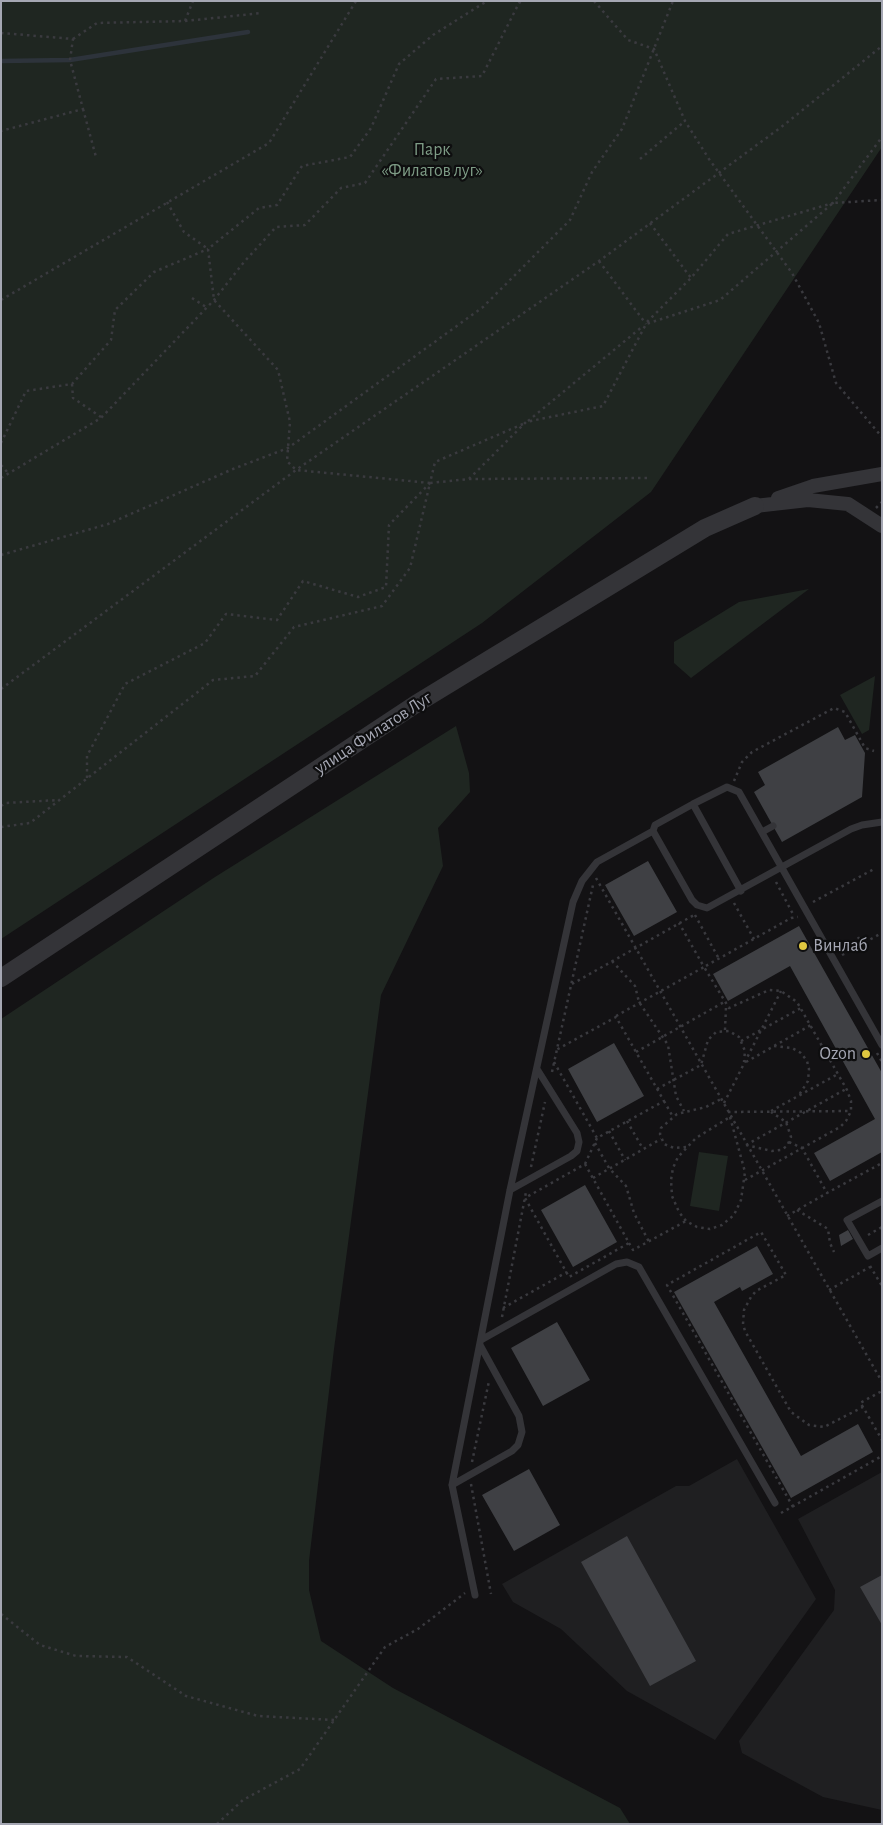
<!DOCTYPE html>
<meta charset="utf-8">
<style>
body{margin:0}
#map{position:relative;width:883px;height:1825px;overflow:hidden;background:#131214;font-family:"Alegreya Sans",sans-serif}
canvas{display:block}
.frame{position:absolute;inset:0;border:2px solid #a5a7b3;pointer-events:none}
</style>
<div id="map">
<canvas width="883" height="1825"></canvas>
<div class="frame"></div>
</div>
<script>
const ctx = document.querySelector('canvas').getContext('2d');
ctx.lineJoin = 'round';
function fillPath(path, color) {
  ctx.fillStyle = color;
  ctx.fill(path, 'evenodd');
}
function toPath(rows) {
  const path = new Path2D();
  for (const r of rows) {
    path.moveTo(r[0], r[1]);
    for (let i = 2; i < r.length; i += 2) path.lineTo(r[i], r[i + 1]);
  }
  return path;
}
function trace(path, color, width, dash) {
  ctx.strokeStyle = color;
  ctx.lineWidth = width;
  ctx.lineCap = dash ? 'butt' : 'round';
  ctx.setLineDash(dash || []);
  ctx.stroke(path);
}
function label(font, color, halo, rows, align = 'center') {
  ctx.font = font + ' "Alegreya Sans",sans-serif';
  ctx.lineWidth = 4.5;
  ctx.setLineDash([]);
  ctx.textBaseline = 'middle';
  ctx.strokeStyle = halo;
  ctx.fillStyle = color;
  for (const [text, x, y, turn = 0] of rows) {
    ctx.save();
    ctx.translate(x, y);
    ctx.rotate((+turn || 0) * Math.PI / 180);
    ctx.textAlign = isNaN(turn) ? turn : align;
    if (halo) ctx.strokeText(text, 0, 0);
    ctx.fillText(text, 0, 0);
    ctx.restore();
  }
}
fillPath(toPath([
 [737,1459,816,1599,715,1740,627,1691,561,1629,513,1602,502,1584,676,1486,689,1486],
 [882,1472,882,1810,823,1797,742,1753,739,1741,834,1610,835,1590,798,1519]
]), '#1f1f21');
fillPath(toPath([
 [1,1,882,1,882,147,651,492,482,623,1,939],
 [809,589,691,678,674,663,674,642,739,602],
 [875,676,869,730,862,734,840,695],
 [456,726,469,773,470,792,438,828,443,866,381,995,334,1349,309,1561,309,1590,321,1641,393,1688,620,1808,630,1824,1,1824,1,1019,215,877],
 [699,1152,728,1156,719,1211,690,1206]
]), '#1f2621');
trace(toPath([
 [1,61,70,60,248,32]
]), '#2d333b', 4.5);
fillPath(toPath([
 [838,727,845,740,855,735,865,753,862,797,782,842,754,792,765,785,758,772],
 [648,861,677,912,634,936,605,885],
 [799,926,882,1073,882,1152,830,1181,814,1153,875,1119,790,966,728,1001,713,974],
 [614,1043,644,1096,597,1122,568,1069],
 [585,1185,617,1242,573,1267,541,1210],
 [848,1230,853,1239,841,1246,839,1235],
 [757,1246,773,1274,742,1291,740,1287,714,1302,801,1456,858,1424,873,1452,791,1498,674,1292],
 [557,1322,590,1380,543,1406,511,1348],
 [529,1469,560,1525,514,1551,482,1495],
 [627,1536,696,1661,650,1686,581,1562],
 [882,1575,882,1625,860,1587]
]), '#3f4044');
trace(toPath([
 [594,1,628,40,654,49,685,121,709,159,792,273,819,323,836,383,882,437],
 [185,21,262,13],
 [1,33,73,39,70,60,83,109,1,131],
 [73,39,97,23,185,21,193,1],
 [83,109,96,157],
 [640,159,685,121],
 [167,202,184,232,208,249],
 [650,223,691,278],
 [599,261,646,324],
 [192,298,206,307],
 [1,300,269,143,356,1],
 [647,322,691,278,728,234,833,203,882,137],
 [72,384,73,398,101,417],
 [528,421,643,326],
 [1,443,26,391,72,384,111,340,115,310,154,272,208,249],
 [1,465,8,473],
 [1,478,101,418,214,300,244,262,276,227,305,225,341,188,365,183,436,79,482,76,519,3,522,1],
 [469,479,648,478],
 [430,483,296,470,287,461,290,422,278,370,214,300,208,249,259,208,277,205,302,166,350,157,371,128,399,64,433,35,487,1],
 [876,508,882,502],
 [1,555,108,524,233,469,288,448,483,307,570,220,592,172,622,129,673,1],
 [1,689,296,470,599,261,784,125,882,46],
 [87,778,87,756,125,684,205,643,226,614,277,620,303,581,358,597,386,587,389,525,430,483,435,462,523,424],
 [734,781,742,762,752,752,834,708,845,712,865,748,874,751],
 [1,806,6,803,59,800],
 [1,827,30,823,213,680,255,676,294,627,382,606,410,568,430,483,469,479,526,422,603,406,646,324,720,300,833,203,882,200],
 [596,878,882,1382],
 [776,882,794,916],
 [813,902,874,869],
 [734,903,754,939],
 [695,915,719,959],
 [858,937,862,944],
 [842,955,880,934],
 [612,961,635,986,639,1002,668,1045,676,1096,684,1111],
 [572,984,694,915],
 [616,1016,704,967,679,923],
 [725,1030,726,1007],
 [741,1041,801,1008],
 [774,1046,792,1048,801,1053,807,1061,809,1069,808,1081,799,1095],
 [636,1052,724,1002],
 [877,1053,882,1062],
 [554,1062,597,1138,664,1101,616,1017,556,1050],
 [746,1062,811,1025],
 [552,1072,593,885],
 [657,1089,701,1065,708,1040,716,1032,729,1031,739,1037,745,1051,744,1062],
 [664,1101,673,1117],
 [724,1103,781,991],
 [771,1111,838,1074],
 [728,1112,851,1111],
 [730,1117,745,1172,741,1200,734,1215,722,1225,710,1229,697,1227,686,1221,679,1212,672,1196,671,1180,673,1168,678,1157,696,1138,730,1117],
 [627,1121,643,1149],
 [609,1131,625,1160],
 [789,1142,802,1148,827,1193,882,1163],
 [595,1143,609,1168,626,1186,634,1213,649,1242],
 [746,1145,846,1089],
 [746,1145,772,1151,781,1150,787,1146,791,1137,786,1122,771,1112],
 [686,1147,674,1148,664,1144,660,1134,661,1128,677,1114,706,1107,721,1099],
 [585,1164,629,1243,569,1277,525,1198,585,1164],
 [585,1164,597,1138],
 [531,1167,545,1102],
 [593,1178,661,1139],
 [745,1180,840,1127,846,1121,851,1111,851,1101,847,1090,797,1002,781,991,769,990,729,1008,704,967,791,918,798,917],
 [797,1210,828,1229,830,1243,834,1252],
 [787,1216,827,1193],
 [868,1235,882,1227],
 [629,1243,633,1250,686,1221],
 [870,1266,882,1286],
 [829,1290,870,1267],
 [503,1308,567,1272],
 [502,1317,526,1192],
 [863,1407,860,1403,882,1391],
 [472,1462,489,1381],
 [471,1484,491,1594],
 [793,1507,667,1285,761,1232,786,1275,756,1291,751,1297,744,1310,743,1324,745,1331,791,1412,809,1425,824,1427,863,1407,882,1440],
 [781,1513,882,1456],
 [1,1614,40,1645,76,1656,127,1657,186,1696,258,1716,334,1720],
 [217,1824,243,1800,300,1769,385,1647,418,1629,465,1593]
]), '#3a3a3f', 2.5, [2.5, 4]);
trace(toPath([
 [693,804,727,787,739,792,882,1045],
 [653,831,655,825,693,804,741,891],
 [762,832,773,826],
 [510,1190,571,1156,577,1151,579,1142,577,1133,537,1069],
 [882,1201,847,1220,868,1256,882,1248],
 [481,1340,616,1264,627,1262,639,1267,775,1503],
 [452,1485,512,1451,518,1445,522,1432,519,1416,480,1345],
 [475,1595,452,1485,510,1190,573,902,582,881,597,862,653,831,692,900,697,905,707,908,851,829,862,825,882,822]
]), '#343438', 7);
trace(toPath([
 [778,498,813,486,882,474],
 [755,506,808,500,848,504,882,526]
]), '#343438', 14);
trace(toPath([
 [1,978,416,704,705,528,755,506]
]), '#343438', 18);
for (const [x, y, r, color] of [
 [803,946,5,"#dfc740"],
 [866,1054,5,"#dfc740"]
]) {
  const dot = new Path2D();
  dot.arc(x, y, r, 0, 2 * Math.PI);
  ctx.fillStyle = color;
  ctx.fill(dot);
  trace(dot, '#0e0e0f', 2);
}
label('18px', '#7e9c86', '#0e0e0f', [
 ["Парк",432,150],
 ["«Филатов луг»",432,171]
]);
label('18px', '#a5a7b3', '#0e0e0f', [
 ["улица Филатов Луг",373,733,-33]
]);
label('18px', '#a5a7b3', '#0e0e0f', [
 ["Винлаб",813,946],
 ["Ozon",856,1054,"right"]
], 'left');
</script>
